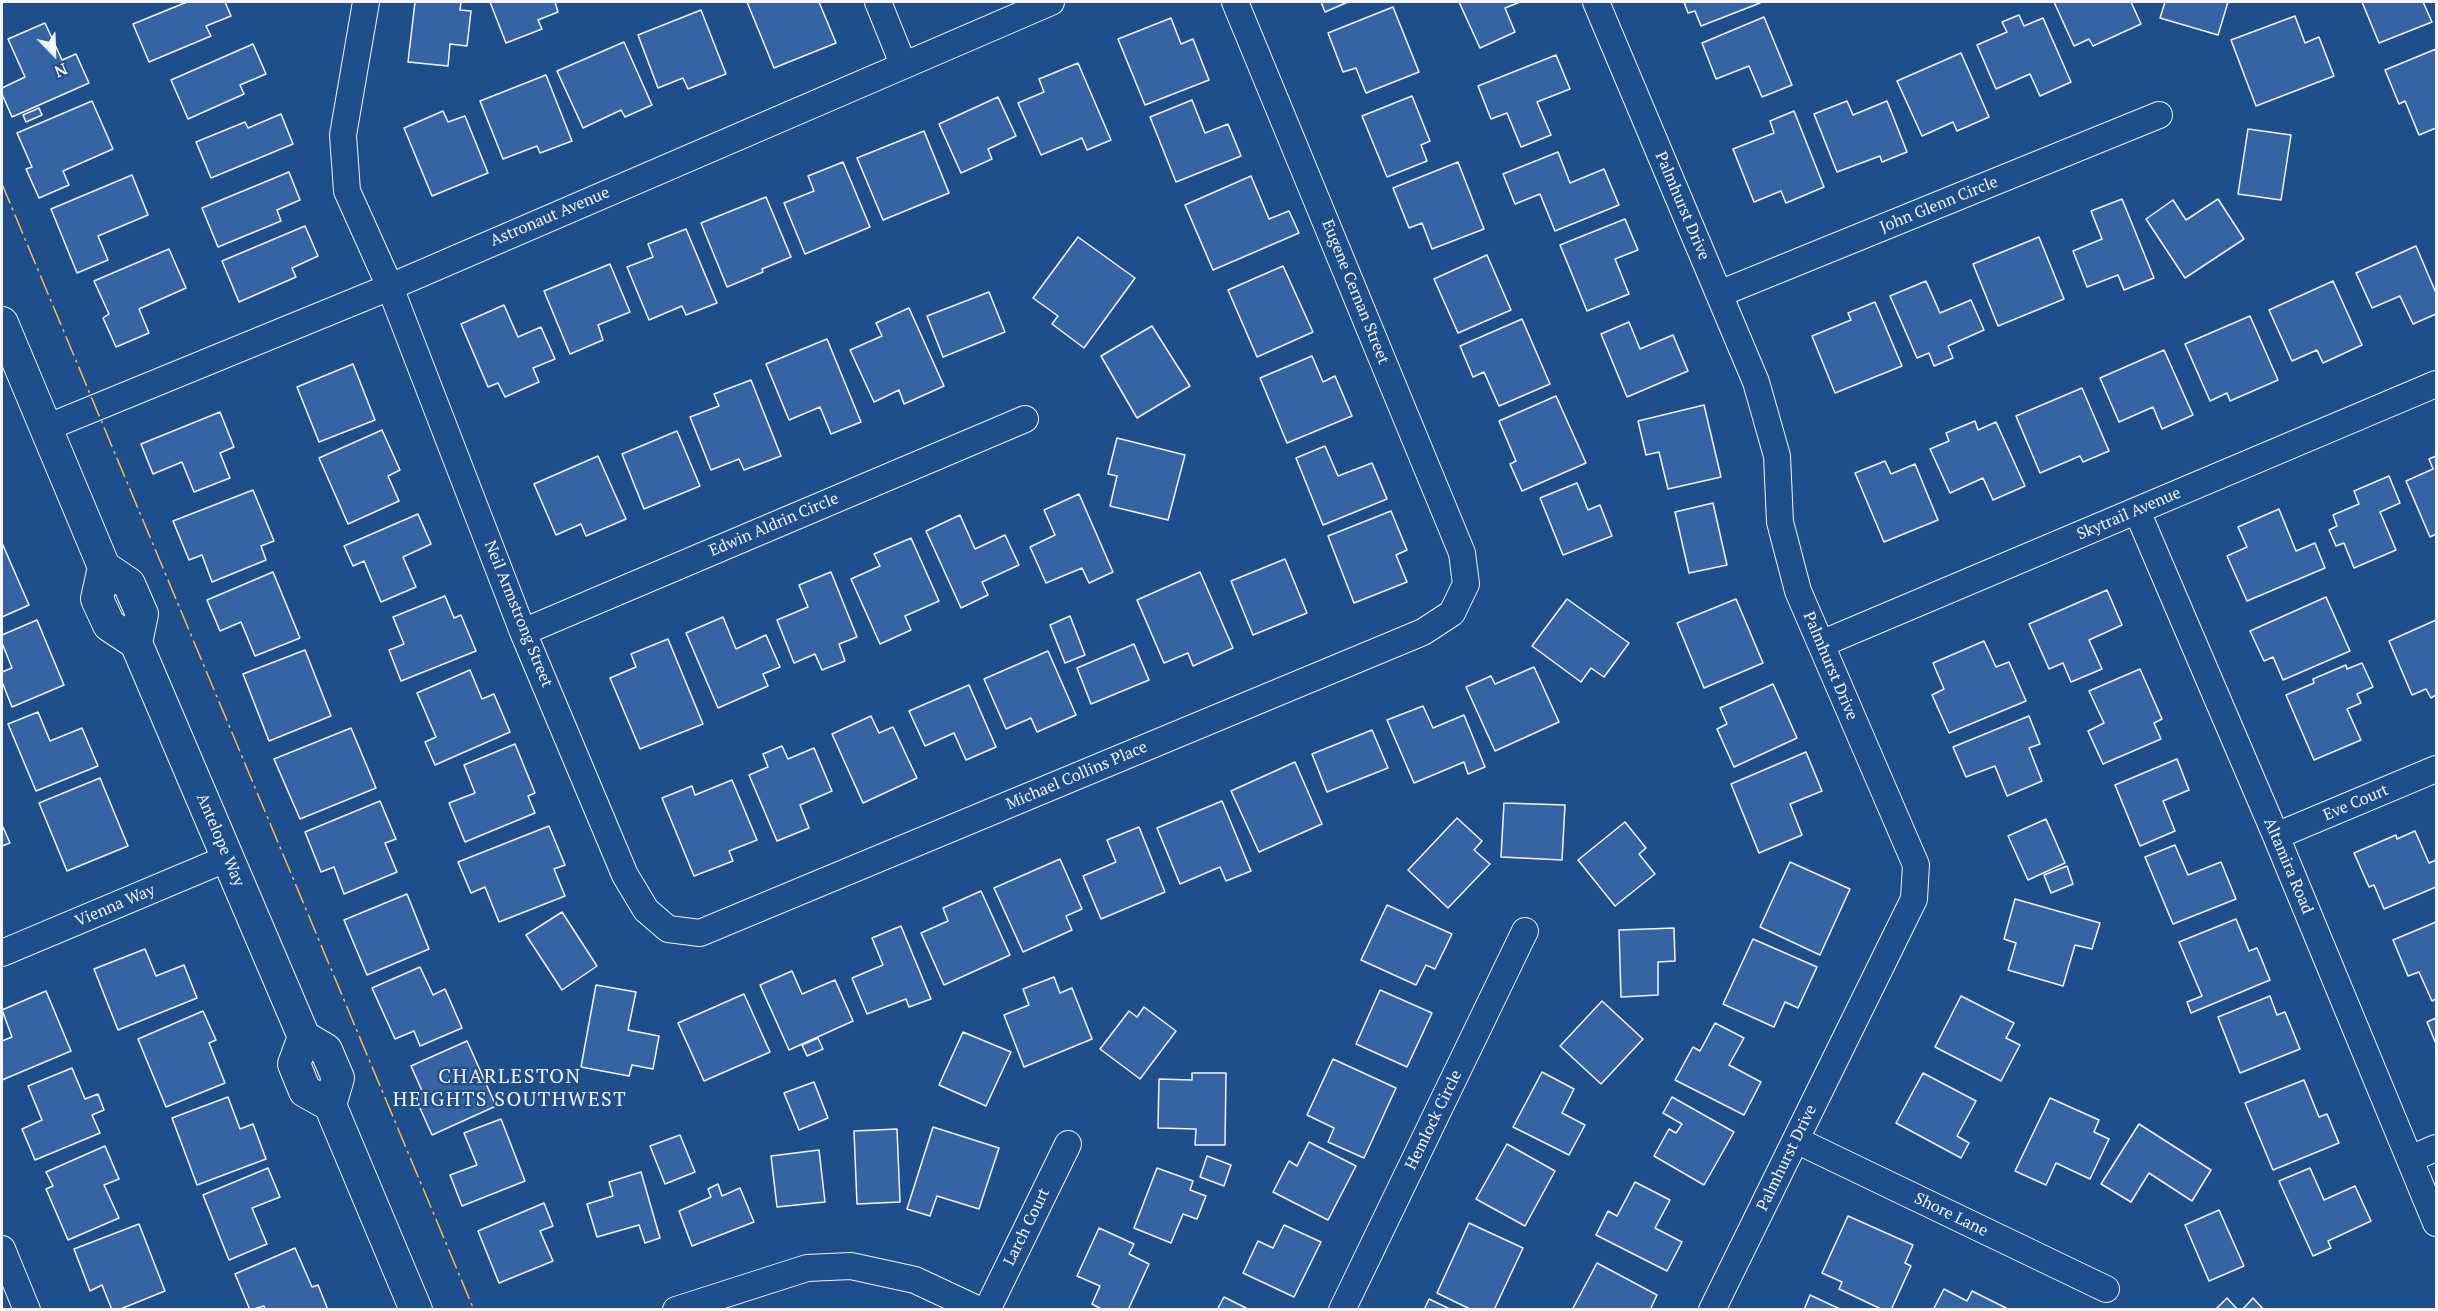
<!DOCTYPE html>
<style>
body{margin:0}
#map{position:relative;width:2438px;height:1311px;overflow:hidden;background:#1f4e8c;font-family:"PT Serif",serif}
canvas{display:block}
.frame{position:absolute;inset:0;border:3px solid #f2f6ff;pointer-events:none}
.north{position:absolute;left:24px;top:24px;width:60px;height:60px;-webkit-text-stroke:4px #1f4e8c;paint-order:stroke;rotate:157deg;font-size:16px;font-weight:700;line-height:24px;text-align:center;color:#f2f6ff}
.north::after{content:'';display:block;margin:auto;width:21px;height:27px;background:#f2f6ff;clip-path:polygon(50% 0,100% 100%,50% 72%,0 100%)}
</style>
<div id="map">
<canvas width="2438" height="1311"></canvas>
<div class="frame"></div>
<div class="north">N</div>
</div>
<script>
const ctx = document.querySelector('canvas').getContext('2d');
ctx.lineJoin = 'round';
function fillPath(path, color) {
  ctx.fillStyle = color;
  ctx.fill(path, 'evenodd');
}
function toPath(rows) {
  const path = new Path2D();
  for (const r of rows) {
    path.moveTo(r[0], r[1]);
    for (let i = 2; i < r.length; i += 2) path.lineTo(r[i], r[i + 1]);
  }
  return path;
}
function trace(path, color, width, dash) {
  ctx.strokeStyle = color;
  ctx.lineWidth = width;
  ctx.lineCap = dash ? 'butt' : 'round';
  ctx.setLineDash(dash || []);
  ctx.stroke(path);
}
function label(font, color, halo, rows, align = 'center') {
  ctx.font = font + ' "PT Serif",serif';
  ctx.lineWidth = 4.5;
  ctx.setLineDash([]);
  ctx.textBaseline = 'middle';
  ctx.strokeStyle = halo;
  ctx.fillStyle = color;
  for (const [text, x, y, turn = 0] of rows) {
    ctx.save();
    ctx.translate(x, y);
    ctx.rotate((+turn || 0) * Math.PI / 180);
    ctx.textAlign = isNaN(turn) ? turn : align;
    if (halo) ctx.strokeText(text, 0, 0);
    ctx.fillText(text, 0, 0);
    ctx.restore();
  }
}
const building = toPath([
 [187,2,225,2,231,16,206,26,211,36,149,62,133,24,187,2],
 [415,2,461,2,460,10,471,11,467,46,450,44,448,66,408,62,415,2],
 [490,2,555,2,558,12,538,20,542,29,506,43,490,2],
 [747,2,819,2,836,43,774,68,747,2],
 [1321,2,1348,2,1325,12,1321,2],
 [1459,2,1520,2,1505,8,1515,32,1480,48,1459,2],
 [1684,2,1759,2,1760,3,1701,26,1695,11,1688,13,1684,2],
 [2054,2,2131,2,2141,24,2093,46,2089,39,2074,46,2054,2],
 [2165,2,2228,2,2218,35,2160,18,2165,2],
 [2362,2,2423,2,2432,22,2379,43,2362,2],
 [1393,7,1419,72,1366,93,1356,68,1343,72,1328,33,1393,7],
 [701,10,726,74,688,89,683,78,658,88,638,35,701,10],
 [2019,15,2024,26,2043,18,2071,82,2040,96,2030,74,1996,89,1977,45,2007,32,2002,22,2019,15],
 [2295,16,2305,43,2319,37,2334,76,2256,106,2231,40,2295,16],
 [1764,17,1792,85,1762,97,1749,66,1716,79,1702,43,1764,17],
 [1171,18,1181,44,1193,39,1209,80,1145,105,1118,39,1171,18],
 [45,23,62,60,76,54,89,83,12,117,2,94,2,88,25,77,8,39,45,23],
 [624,42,652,105,625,117,621,110,583,128,557,71,624,42],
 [253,44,266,74,240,85,244,94,188,119,171,80,253,44],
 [2436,49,2436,128,2419,135,2405,101,2399,104,2385,70,2436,49],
 [1961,53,1989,117,1957,131,1953,122,1922,136,1897,81,1961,53],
 [1556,55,1570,89,1537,102,1551,135,1521,147,1507,113,1491,119,1478,86,1556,55],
 [1078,63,1111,140,1087,150,1082,138,1041,155,1018,103,1044,92,1039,79,1078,63],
 [546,75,572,141,540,153,537,146,503,159,480,101,546,75],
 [1412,96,1430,141,1421,145,1427,161,1387,177,1362,116,1412,96],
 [998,97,1016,136,988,149,992,159,961,173,939,124,998,97],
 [1192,100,1205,133,1228,124,1241,156,1176,182,1150,117,1192,100],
 [92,101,113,149,63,171,69,185,39,198,26,169,32,167,17,133,92,101],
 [1847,101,1853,115,1887,101,1907,152,1882,162,1880,156,1837,172,1814,114,1847,101],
 [39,108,42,115,26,122,23,115,39,108],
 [443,111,448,122,465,116,488,173,432,196,404,128,443,111],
 [1794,111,1824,187,1786,203,1781,191,1754,202,1733,149,1774,133,1770,121,1794,111],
 [281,114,293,144,211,178,196,142,245,122,248,128,281,114],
 [2248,129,2291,135,2281,200,2238,194,2248,129],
 [924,131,949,193,883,220,857,158,924,131],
 [1558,152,1570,183,1604,169,1619,205,1555,231,1540,194,1515,204,1503,174,1558,152],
 [843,162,870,227,805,254,784,203,814,191,808,176,843,162],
 [1458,162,1484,229,1432,249,1422,223,1409,228,1393,188,1458,162],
 [289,172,300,200,277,210,281,221,218,247,202,208,289,172],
 [132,175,148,215,98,236,108,260,77,273,51,209,132,175],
 [1251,176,1269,219,1289,211,1299,233,1213,270,1185,205,1251,176],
 [766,197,791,257,762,269,763,272,727,287,701,223,766,197],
 [2122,199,2154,278,2124,290,2118,275,2087,287,2073,251,2102,239,2091,211,2122,199],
 [2218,199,2244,239,2185,278,2146,219,2173,200,2186,220,2218,199],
 [1625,219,1638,250,1615,259,1629,294,1587,311,1560,245,1625,219],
 [305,226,318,256,292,268,296,277,239,302,222,261,305,226],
 [686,229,717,303,686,315,682,306,649,320,627,267,653,257,648,244,686,229],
 [1078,237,1135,278,1084,348,1052,324,1058,316,1033,298,1078,237],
 [2039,237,2064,299,1998,326,1973,264,2039,237],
 [2416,246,2436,293,2436,314,2413,324,2400,296,2372,308,2356,273,2416,246],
 [169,249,186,288,139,309,149,333,116,347,103,318,109,314,94,281,169,249],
 [1487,255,1511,310,1458,333,1434,279,1487,255],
 [610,264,630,312,598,325,603,340,570,354,544,291,610,264],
 [1283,266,1313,332,1257,357,1228,290,1283,266],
 [1926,281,1940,313,1971,300,1984,330,1948,346,1953,358,1934,366,1929,353,1917,358,1890,296,1926,281],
 [2333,281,2362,345,2323,363,2317,350,2292,361,2269,310,2333,281],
 [989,292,1005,332,943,357,927,316,989,292],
 [1875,302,1902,366,1835,393,1812,336,1851,320,1848,313,1875,302],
 [504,305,518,337,541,327,555,359,533,368,539,382,505,397,498,383,488,387,461,324,504,305],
 [909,308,944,386,904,404,899,390,874,402,850,350,882,336,876,323,909,308],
 [2250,316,2278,380,2230,401,2227,393,2210,401,2185,344,2250,316],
 [1522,319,1550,384,1499,406,1484,372,1473,377,1460,346,1522,319],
 [1629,322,1640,349,1673,335,1688,371,1627,397,1601,334,1629,322],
 [1152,326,1190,386,1137,418,1101,356,1152,326],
 [827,339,861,422,831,434,820,407,789,420,766,364,827,339],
 [2164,350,2193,415,2162,429,2153,407,2119,422,2100,378,2164,350],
 [1312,356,1323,382,1335,376,1352,416,1287,443,1260,378,1312,356],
 [353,364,375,420,319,442,297,387,353,364],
 [751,380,781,456,744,470,739,459,711,470,690,417,719,406,714,394,751,380],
 [2082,388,2109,451,2083,462,2080,456,2040,473,2016,416,2082,388],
 [1556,396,1586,463,1522,491,1510,464,1516,461,1499,421,1556,396],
 [1704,405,1721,477,1668,489,1659,452,1646,455,1638,421,1704,405],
 [220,412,234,447,220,453,230,478,194,492,182,462,153,474,141,444,220,412],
 [1975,421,1978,430,1996,422,2025,486,1993,500,1983,478,1950,493,1930,449,1949,441,1946,433,1975,421],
 [382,430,400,470,388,476,399,501,348,524,319,458,382,430],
 [677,431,700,486,644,509,622,454,677,431],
 [1117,438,1185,455,1168,520,1110,506,1117,476,1108,474,1117,438],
 [1325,446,1338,476,1372,463,1387,499,1323,525,1296,458,1325,446],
 [598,456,626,519,586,536,581,524,556,535,534,484,598,456],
 [2436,456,2436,534,2430,537,2406,481,2433,469,2429,459,2436,456],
 [1885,461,1891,474,1915,464,1938,520,1884,542,1855,473,1885,461],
 [2389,476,2400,503,2380,512,2396,550,2354,568,2344,543,2336,546,2329,530,2337,526,2333,515,2359,504,2354,491,2389,476],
 [1577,483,1588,510,1600,505,1612,536,1563,555,1540,498,1577,483],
 [253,490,274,541,261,546,266,560,212,582,202,555,189,560,173,521,253,490],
 [1079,494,1113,572,1089,583,1082,568,1046,583,1030,547,1055,535,1044,510,1079,494],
 [1713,503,1727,565,1689,573,1675,512,1713,503],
 [2279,509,2296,551,2315,543,2325,568,2247,601,2227,556,2247,547,2238,527,2279,509],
 [1391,511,1407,550,1396,555,1407,582,1354,603,1328,536,1391,511],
 [418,514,431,544,403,557,416,587,381,602,364,561,353,566,344,546,418,514],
 [960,515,975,549,1005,535,1019,565,982,582,988,595,961,608,926,531,960,515],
 [911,538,939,601,905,616,911,630,880,644,851,579,880,566,874,554,911,538],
 [2,543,29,605,2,617,2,543],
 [1285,559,1307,613,1253,635,1231,581,1285,559],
 [273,572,300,638,255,656,241,622,220,631,207,600,273,572],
 [831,572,857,637,839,644,845,661,822,670,815,654,794,663,777,620,808,607,799,585,831,572],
 [1200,572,1233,648,1193,666,1188,653,1164,663,1137,600,1200,572],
 [2107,590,2122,625,2089,640,2102,669,2071,682,2063,663,2049,669,2029,624,2107,590],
 [445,596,454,618,461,615,476,651,401,681,389,650,404,644,393,617,445,596],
 [2326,597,2350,651,2283,680,2273,657,2264,661,2250,631,2326,597],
 [1567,599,1629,643,1604,677,1591,668,1581,682,1532,646,1567,599],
 [1736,599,1763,663,1704,688,1677,623,1736,599],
 [1070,616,1085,655,1065,663,1050,625,1070,616],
 [723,617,736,649,766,635,780,667,763,674,768,686,718,708,686,633,723,617],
 [37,620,64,685,12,707,2,682,2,672,12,668,2,643,2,635,37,620],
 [2436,620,2436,695,2431,698,2426,689,2412,695,2389,641,2436,620],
 [668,639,703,724,640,749,610,678,636,667,631,654,668,639],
 [1984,641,1996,667,2009,662,2026,701,1949,733,1932,695,1944,689,1933,663,1984,641],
 [1134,644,1149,680,1091,704,1077,668,1134,644],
 [305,650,331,716,269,741,243,674,305,650],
 [1048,651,1076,715,1037,732,1031,718,1006,729,984,679,1048,651],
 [2362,663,2373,687,2357,694,2361,703,2347,709,2361,740,2314,760,2286,695,2314,683,2313,679,2346,665,2347,669,2362,663],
 [1534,667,1559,722,1495,751,1466,687,1491,676,1495,684,1534,667],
 [2140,669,2162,719,2154,723,2161,739,2103,764,2088,731,2104,723,2089,691,2140,669],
 [470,670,482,699,494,694,510,732,435,765,425,742,436,737,417,693,470,670],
 [1773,684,1797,738,1734,767,1717,729,1727,724,1720,708,1773,684],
 [969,685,996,747,966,760,954,733,925,746,909,711,969,685],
 [1423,706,1433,728,1464,715,1485,767,1468,774,1464,762,1414,783,1387,720,1423,706],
 [38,712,50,741,82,728,98,766,36,791,8,724,38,712],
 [871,716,879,733,893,727,917,778,863,803,832,734,871,716],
 [2029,716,2040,744,2029,748,2042,781,2007,796,1995,766,1966,777,1953,747,2029,716],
 [351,728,376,788,300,819,274,759,351,728],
 [1372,730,1388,768,1327,792,1312,754,1372,730],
 [515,744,535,793,528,796,535,813,465,842,449,803,475,793,464,765,515,744],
 [782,746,788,759,814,748,832,791,800,805,809,828,777,841,749,775,768,767,763,754,782,746],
 [1806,752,1822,791,1790,804,1802,835,1759,853,1731,784,1806,752],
 [2177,759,2189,790,2163,801,2175,831,2140,846,2115,785,2177,759],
 [1295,762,1322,824,1259,852,1231,791,1295,762],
 [100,778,128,846,67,871,39,803,100,778],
 [732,780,757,840,729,851,733,861,694,876,662,798,692,786,695,795,732,780],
 [380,801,396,839,385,843,397,872,344,894,334,867,321,872,305,832,380,801],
 [1222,801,1251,871,1226,881,1220,867,1180,884,1157,828,1222,801],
 [1504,803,1565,805,1562,860,1501,857,1504,803],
 [1457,818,1482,841,1474,850,1490,864,1448,908,1408,870,1457,818],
 [2046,819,2065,863,2028,880,2008,836,2046,819],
 [1625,822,1646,848,1639,854,1655,874,1615,906,1578,860,1625,822],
 [2,825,10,843,2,846,2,825],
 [549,826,565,865,554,869,565,896,499,922,485,887,471,893,458,862,549,826],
 [1139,827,1165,892,1101,919,1083,876,1116,862,1107,840,1139,827],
 [2415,831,2429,863,2436,860,2436,887,2384,909,2374,885,2369,887,2354,853,2396,835,2397,839,2415,831],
 [2175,845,2188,875,2221,862,2236,899,2173,924,2145,857,2175,845],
 [1060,859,1082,909,1066,916,1072,930,1023,952,994,888,1060,859],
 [1790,862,1850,889,1820,955,1760,927,1790,862],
 [2067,866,2073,884,2051,893,2044,875,2067,866],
 [981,891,1010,955,944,985,921,933,948,921,943,908,981,891],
 [407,894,429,949,367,975,344,920,407,894],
 [2015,899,2100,923,2092,949,2075,945,2063,986,2008,970,2016,943,2004,939,2015,899],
 [1387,905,1452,934,1435,969,1426,965,1416,985,1361,960,1387,905],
 [562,912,597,966,562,990,526,935,562,912],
 [2236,919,2249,951,2257,948,2270,980,2191,1013,2187,1002,2202,996,2179,942,2236,919],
 [2436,922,2436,999,2432,1001,2419,972,2408,976,2393,940,2436,922],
 [901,926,931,999,909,1007,906,999,867,1014,852,978,883,965,872,938,901,926],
 [1674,928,1675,961,1658,962,1658,995,1621,997,1619,930,1674,928],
 [1753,939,1817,967,1798,1008,1785,1002,1774,1027,1723,1004,1753,939],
 [145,949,156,976,184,965,197,998,118,1030,94,969,145,949],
 [420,967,433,995,445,989,462,1028,420,1046,414,1031,395,1039,372,988,420,967],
 [792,971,802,994,835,980,853,1021,789,1050,760,985,792,971],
 [1054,977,1060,993,1072,988,1092,1039,1024,1067,1004,1015,1029,1005,1023,989,1054,977],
 [596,985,636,992,628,1030,659,1036,653,1069,632,1065,629,1076,581,1067,596,985],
 [1380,990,1432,1013,1407,1067,1356,1044,1380,990],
 [46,991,71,1051,2,1080,2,1041,12,1037,2,1010,46,991],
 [744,994,770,1052,704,1081,678,1023,744,994],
 [1961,996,2014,1023,2006,1038,2020,1045,2001,1081,1935,1047,1961,996],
 [2270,996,2277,1015,2285,1012,2300,1049,2240,1073,2218,1017,2270,996],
 [1602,1001,1643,1039,1601,1084,1560,1046,1602,1001],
 [1144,1007,1176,1031,1140,1079,1100,1049,1129,1011,1137,1017,1144,1007],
 [203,1011,216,1040,209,1043,225,1083,166,1107,138,1039,203,1011],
 [2436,1018,2436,1044,2427,1022,2436,1018],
 [1715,1023,1744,1038,1729,1065,1761,1082,1744,1115,1675,1080,1693,1047,1700,1051,1715,1023],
 [963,1032,1011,1052,986,1106,939,1085,963,1032],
 [818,1038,823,1049,807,1056,802,1045,818,1038],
 [467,1041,496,1106,432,1135,415,1097,423,1093,411,1066,467,1041],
 [1333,1059,1396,1088,1364,1158,1328,1142,1334,1128,1307,1115,1333,1059],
 [72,1068,85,1099,98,1094,104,1110,92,1115,100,1133,35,1160,22,1129,42,1120,28,1086,72,1068],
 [1542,1072,1574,1089,1562,1113,1585,1125,1569,1155,1513,1127,1542,1072],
 [1192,1073,1226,1073,1225,1145,1195,1145,1196,1129,1158,1128,1159,1079,1192,1080,1192,1073],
 [1923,1073,1976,1101,1957,1136,1969,1143,1961,1158,1896,1123,1923,1073],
 [2304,1080,2319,1117,2327,1114,2339,1143,2273,1170,2245,1103,2304,1080],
 [814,1082,828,1118,799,1130,784,1093,814,1082],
 [228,1097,240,1129,253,1124,266,1159,197,1185,172,1118,228,1097],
 [1672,1097,1734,1132,1704,1185,1654,1156,1669,1129,1676,1133,1682,1124,1663,1113,1672,1097],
 [2050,1098,2099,1120,2094,1132,2109,1139,2090,1179,2056,1163,2046,1185,2015,1171,2050,1098],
 [501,1119,525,1181,462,1206,450,1175,477,1165,464,1133,501,1119],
 [2139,1124,2211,1170,2192,1201,2149,1173,2131,1202,2101,1184,2139,1124],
 [933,1127,999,1148,979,1209,937,1196,930,1216,907,1209,933,1127],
 [897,1129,900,1202,857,1204,854,1131,897,1129],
 [680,1135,695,1172,665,1184,650,1146,680,1135],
 [1309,1142,1356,1166,1328,1220,1273,1192,1289,1161,1297,1166,1309,1142],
 [1507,1144,1555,1171,1525,1226,1476,1199,1507,1144],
 [105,1146,119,1179,104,1185,119,1218,68,1240,46,1189,53,1186,46,1172,105,1146],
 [819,1150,825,1202,777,1207,771,1156,819,1150],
 [1207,1156,1231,1165,1224,1186,1200,1177,1207,1156],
 [268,1168,280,1197,252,1208,267,1244,229,1260,203,1195,268,1168],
 [1157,1168,1193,1181,1190,1190,1206,1196,1197,1219,1183,1214,1171,1243,1134,1228,1157,1168],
 [2310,1168,2324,1200,2355,1186,2371,1221,2328,1241,2331,1248,2313,1256,2279,1181,2310,1168],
 [641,1172,660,1238,645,1243,639,1225,597,1237,587,1204,613,1196,609,1182,641,1172],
 [1635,1182,1670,1200,1655,1228,1682,1242,1667,1271,1596,1235,1608,1211,1617,1216,1635,1182],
 [718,1184,722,1196,740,1188,754,1222,692,1246,679,1211,711,1197,708,1189,718,1184],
 [544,1203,553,1226,540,1231,553,1261,499,1283,478,1231,544,1203],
 [2219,1210,2244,1266,2209,1281,2185,1225,2219,1210],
 [1848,1216,1913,1245,1905,1263,1911,1266,1891,1310,1883,1310,1839,1289,1842,1282,1822,1273,1848,1216],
 [1469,1223,1523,1248,1494,1310,1472,1310,1437,1293,1469,1223],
 [139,1224,165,1291,118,1310,112,1310,102,1285,90,1291,74,1249,139,1224],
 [1284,1225,1321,1242,1294,1297,1243,1273,1258,1241,1273,1248,1284,1225],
 [1099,1228,1134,1244,1129,1254,1149,1264,1128,1310,1103,1310,1092,1304,1100,1286,1077,1276,1099,1228],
 [295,1248,312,1287,318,1285,328,1310,265,1310,264,1306,250,1310,235,1274,295,1248],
 [1597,1263,1657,1295,1650,1310,1572,1310,1597,1263],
 [1944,1289,1967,1301,1972,1291,2010,1310,1933,1310,1944,1289],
 [1810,1295,1842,1310,1804,1310,1810,1295],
 [1224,1297,1250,1310,1217,1310,1224,1297],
 [2227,1298,2238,1310,2215,1310,2227,1298],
 [2253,1298,2264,1310,2242,1310,2253,1298],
 [1429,1299,1452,1310,1424,1310,1429,1299]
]);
fillPath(building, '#3563a3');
trace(building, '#f2f6ff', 1.5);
const minor = toPath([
 [366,2,343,135,347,191,390,287,523,632,625,875,646,910,668,929,700,933,1423,632,1452,613,1466,584,1462,553,1235,2],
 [878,2,903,64],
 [1596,2,1756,382,1777,456,1780,522,1798,591,1916,865,1914,899,1712,1310],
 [1719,294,2159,115],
 [46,428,390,287,1051,2],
 [2137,511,2276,836,2436,1223],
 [523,632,1025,419],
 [1821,644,2436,384],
 [2276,836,2436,769],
 [2,953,228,858],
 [1796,1140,2106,1289],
 [2410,1159,2436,1148],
 [2,1249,27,1310],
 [676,1310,807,1268,851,1266,915,1280,979,1310],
 [987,1310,1068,1144],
 [1342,1310,1525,931]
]);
const tertiary = toPath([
 [2,323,104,567,129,584,142,614,136,643,304,1037,326,1050,338,1078,330,1105],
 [104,567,97,599,109,625,136,643],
 [304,1037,294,1064,305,1091,330,1105,416,1310]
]);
trace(minor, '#f2f6ff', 28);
trace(tertiary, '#f2f6ff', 34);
trace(minor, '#1f4e8c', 26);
trace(tertiary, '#1f4e8c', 32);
trace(toPath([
 [2,184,474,1310]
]), '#ffb74d', 1.5, [21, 4.5, 3, 4.5]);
label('16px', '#f2f6ff', '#1f4e8c', [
 ["John Glenn Circle",1939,205,-22],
 ["Palmhurst Drive",1682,206,67],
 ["Astronaut Avenue",550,217,-23],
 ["Eugene Cernan Street",1355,292,68],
 ["Skytrail Avenue",2129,514,-23],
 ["Edwin Aldrin Circle",774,525,-23],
 ["Neil Armstrong Street",518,614,68],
 ["Palmhurst Drive",1830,666,67],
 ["Michael Collins Place",1077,776,-23],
 ["Eve Court",2356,803,-23],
 ["Antelope Way",220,840,67],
 ["Altamira Road",2288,866,67],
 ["Vienna Way",115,906,-23],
 ["Hemlock Circle",1434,1120,-64],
 ["Palmhurst Drive",1787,1158,-64],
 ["Shore Lane",1951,1215,26],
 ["Larch Court",1027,1227,-64]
]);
ctx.letterSpacing = '1.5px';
label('20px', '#f2f6ff', '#1f4e8c', [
 ["CHARLESTON",510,1077],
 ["HEIGHTS SOUTHWEST",510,1100]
]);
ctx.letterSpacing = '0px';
</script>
